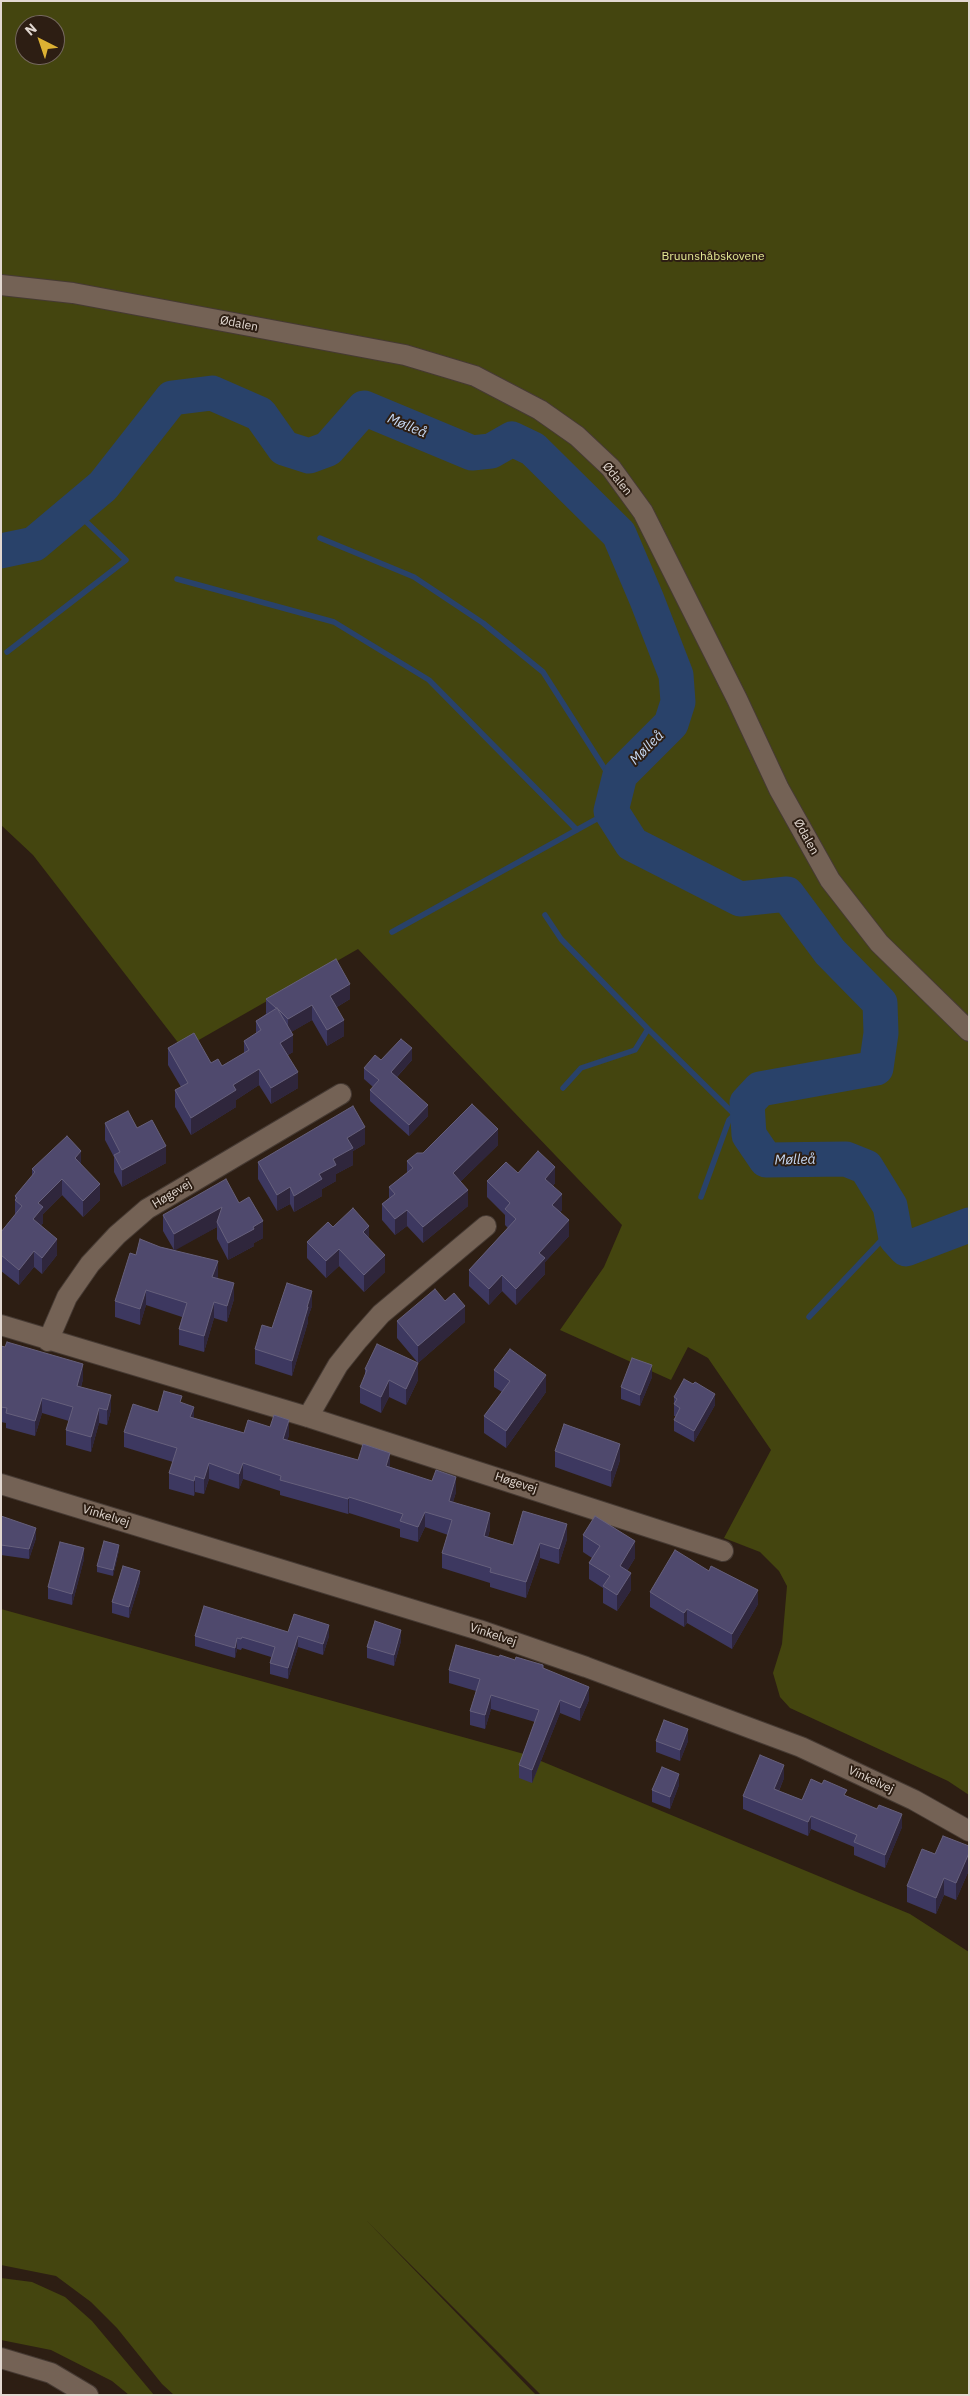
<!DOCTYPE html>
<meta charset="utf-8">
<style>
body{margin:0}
#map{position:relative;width:970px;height:2396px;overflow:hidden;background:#2d1e13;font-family:"IBM Plex Sans",sans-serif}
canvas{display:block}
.frame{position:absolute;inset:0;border:2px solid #e2d8d1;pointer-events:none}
.north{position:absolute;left:15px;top:15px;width:50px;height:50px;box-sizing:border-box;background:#2d1e13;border:1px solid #75685f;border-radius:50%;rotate:319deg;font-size:14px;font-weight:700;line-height:20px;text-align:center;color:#e2d8d1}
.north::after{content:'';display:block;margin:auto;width:18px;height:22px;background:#ddb133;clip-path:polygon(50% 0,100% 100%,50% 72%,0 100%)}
</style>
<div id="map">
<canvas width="970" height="2396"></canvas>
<div class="frame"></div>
<div class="north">N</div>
</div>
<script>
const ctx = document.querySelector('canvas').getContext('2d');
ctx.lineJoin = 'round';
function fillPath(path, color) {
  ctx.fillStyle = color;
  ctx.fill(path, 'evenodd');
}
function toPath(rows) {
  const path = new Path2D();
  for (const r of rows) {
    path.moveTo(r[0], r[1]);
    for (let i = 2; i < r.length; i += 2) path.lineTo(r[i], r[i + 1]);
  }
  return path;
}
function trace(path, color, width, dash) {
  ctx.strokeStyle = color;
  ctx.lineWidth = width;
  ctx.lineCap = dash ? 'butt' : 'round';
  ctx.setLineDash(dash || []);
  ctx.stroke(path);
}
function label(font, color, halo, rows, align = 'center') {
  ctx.font = font + ' "IBM Plex Sans",sans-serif';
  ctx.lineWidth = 4;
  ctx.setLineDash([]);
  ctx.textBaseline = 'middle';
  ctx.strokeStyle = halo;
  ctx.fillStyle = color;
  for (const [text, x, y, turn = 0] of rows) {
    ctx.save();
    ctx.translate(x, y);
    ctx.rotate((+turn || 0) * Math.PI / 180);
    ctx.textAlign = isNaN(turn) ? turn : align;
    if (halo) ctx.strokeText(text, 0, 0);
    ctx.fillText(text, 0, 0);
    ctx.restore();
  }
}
fillPath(toPath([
 [1,1,969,1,969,1795,948,1781,790,1708,780,1697,773,1673,782,1644,787,1586,779,1571,760,1552,724,1538,771,1450,708,1358,688,1347,671,1380,560,1330,604,1267,622,1225,358,949,183,1049,33,855,1,825],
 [25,25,55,25,55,55,25,55],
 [1,1609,524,1754,910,1914,969,1952,969,2395,541,2395,366,2220,536,2395,174,2395,162,2384,117,2328,91,2302,56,2276,1,2265],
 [1,2278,32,2282,65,2297,92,2321,154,2395,129,2395,112,2381,51,2350,1,2340]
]), '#44450f');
trace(toPath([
 [320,538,414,577,483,623,543,672,617,788],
 [177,579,334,622,429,680,577,830],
 [7,652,126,560,74,510],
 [545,915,561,939,648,1029,734,1114],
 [392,932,611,811],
 [563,1088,581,1068,635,1050,648,1029],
 [701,1197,729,1120,747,1103],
 [809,1317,894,1227]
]), '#29426a', 5.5);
trace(toPath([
 [1,551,34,544,103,486,172,398,212,393,260,414,284,448,309,456,328,449,364,408,472,453,491,451,512,439,533,449,619,534,647,600,676,675,678,702,671,724,620,775,611,811,632,844,740,899,787,894,830,952,880,1003,881,1033,876,1068,760,1089,747,1103,749,1135,766,1160,846,1159,866,1167,890,1206,896,1238,906,1249,969,1225]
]), '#29426a', 35);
const minor = toPath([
 [1,285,73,293,405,355,475,376,540,410,577,436,611,468,643,512,737,699,779,789,830,880,879,943,969,1031],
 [1,1325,308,1417,723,1551],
 [48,1341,67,1297,90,1264,117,1235,147,1209,341,1094],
 [308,1417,338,1365,358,1340,381,1314,486,1226],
 [1,1484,479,1630,586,1667,801,1747,914,1800,969,1831],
 [1,2358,51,2373,88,2395]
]);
trace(minor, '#463a33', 22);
trace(minor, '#746255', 20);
fillPath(toPath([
 [266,999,350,999,337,1007,344,1036,327,1046,312,1020,291,1032,293,1052,288,1055,298,1088,271,1104,259,1085,236,1100,236,1107,191,1135,175,1107,175,1090,181,1087,168,1065,168,1048,222,1066,244,1053,244,1041,256,1034,256,1021,266,1014],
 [381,1060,412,1060,397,1077,428,1116,409,1136,370,1101,370,1090,373,1087,364,1079,364,1068],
 [105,1123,137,1128,166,1163,122,1187,114,1172,114,1157,105,1140],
 [365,1144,353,1151,353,1165,336,1174,336,1181,322,1189,322,1196,294,1212,290,1204,277,1211,258,1179,258,1162],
 [498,1145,460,1182,468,1206,423,1243,407,1226,395,1235,382,1220,382,1204,389,1198,389,1187,407,1173,407,1161,423,1153],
 [81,1164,100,1200,83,1217,62,1195,43,1214,43,1223,41,1225,57,1255,42,1274,34,1267,19,1285,1,1271,1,1232,15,1215,15,1196,32,1176,32,1169],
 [518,1173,555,1183,553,1186,562,1210,560,1212,569,1236,545,1262,545,1274,516,1305,502,1291,489,1305,469,1286,469,1270,508,1228,505,1225,505,1215,487,1197,487,1181],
 [239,1203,263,1238,254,1243,254,1246,228,1260,217,1239,217,1227,174,1250,218,1277,217,1278,234,1299,227,1322,214,1318,204,1352,179,1345,179,1329,182,1317,146,1305,140,1325,115,1317,115,1301,136,1255,160,1247,174,1250,163,1231,163,1215],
 [333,1227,369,1238,385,1272,364,1292,339,1266,326,1278,307,1258,307,1242],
 [445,1301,465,1322,418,1363,397,1338,397,1321],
 [312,1306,308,1317,308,1322,292,1376,255,1364,255,1349,272,1328],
 [1,1346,83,1379,81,1387,111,1410,107,1425,99,1423,91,1452,66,1445,66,1430,69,1421,42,1413,35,1436,6,1428,6,1423,1,1422],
 [365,1369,418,1380,406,1405,389,1397,381,1413,360,1403,360,1387,365,1376],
 [494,1370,546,1392,506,1448,484,1433,484,1416,502,1392,494,1387],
 [652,1377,640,1406,621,1399,621,1387],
 [674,1397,715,1405,694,1442,674,1431,674,1420,676,1416,674,1416],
 [182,1403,194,1418,244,1433,289,1435,287,1441,358,1460,390,1467,456,1492,453,1502,490,1529,488,1537,513,1545,567,1539,559,1564,540,1558,526,1598,490,1587,490,1583,442,1568,442,1553,448,1535,425,1527,418,1542,400,1537,400,1529,349,1513,348,1514,280,1495,280,1491,243,1479,239,1489,209,1479,204,1494,195,1492,194,1496,169,1489,169,1473,173,1462,124,1447,124,1432,158,1412],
 [555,1451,620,1460,611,1487,555,1467],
 [1,1516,36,1538,29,1559,1,1555],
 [583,1535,635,1558,627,1571,631,1590,617,1611,603,1603,603,1588,589,1579,589,1563,592,1558,583,1552],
 [119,1550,113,1576,97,1572,97,1566],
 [84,1559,72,1605,48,1599,48,1587],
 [140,1582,129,1618,112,1613,112,1602],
 [650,1592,758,1604,732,1649,687,1623,684,1627,650,1607],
 [288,1632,329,1636,323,1655,298,1647,288,1679,270,1674,270,1663,271,1657,242,1648,241,1650,237,1649,235,1658,195,1646,195,1636],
 [401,1641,394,1666,367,1658,367,1647],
 [499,1657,543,1668,589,1700,580,1721,560,1713,532,1783,519,1778,519,1765,535,1722,491,1709,485,1729,470,1725,470,1711,476,1691,449,1683,449,1670],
 [656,1741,688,1741,680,1761,656,1752],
 [784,1778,779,1791,802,1800,847,1796,902,1827,885,1868,854,1855,854,1847,811,1829,808,1836,743,1809,743,1796],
 [679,1785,670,1809,652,1802,652,1790],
 [969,1846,969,1870,956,1900,944,1895,936,1914,907,1902,907,1886,935,1854]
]), '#3d3860');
fillPath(toPath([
 [350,984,350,999,330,1011,330,996],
 [312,1005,312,1020,288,1034,288,1019],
 [344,1020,344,1036,327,1046,327,1030],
 [293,1035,293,1052,280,1059,280,1043],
 [412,1048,412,1060,391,1083,391,1072],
 [259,1069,259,1085,236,1100,236,1107,191,1135,191,1118,233,1085],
 [298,1072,298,1088,271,1104,271,1088],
 [428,1105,428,1116,409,1136,409,1125],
 [365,1127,365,1144,353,1151,353,1165,336,1174,336,1181,322,1189,322,1196,294,1212,294,1196,319,1174,333,1159,347,1138],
 [498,1129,498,1145,453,1189,453,1173],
 [166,1146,166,1163,122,1187,122,1170],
 [81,1151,81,1167,75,1158],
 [555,1167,555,1183,545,1195,545,1179],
 [62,1179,62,1195,43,1214,43,1223,33,1235,33,1219,38,1203],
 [100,1184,100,1200,83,1217,83,1201],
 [290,1187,290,1204,277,1211,277,1195],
 [468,1190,468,1206,423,1243,423,1227],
 [562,1194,562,1210,552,1221,552,1205],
 [222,1207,217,1222,217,1227,174,1251,174,1234],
 [407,1210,407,1226,395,1235,395,1219],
 [569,1220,569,1236,545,1262,545,1274,516,1305,516,1289,539,1253],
 [263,1221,263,1238,254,1243,254,1246,228,1260,228,1243],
 [369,1226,369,1242,363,1232],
 [57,1239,57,1255,42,1274,42,1258],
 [339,1249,339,1266,326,1278,326,1261],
 [34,1251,34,1267,19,1285,19,1270],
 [385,1255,385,1272,364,1292,364,1275],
 [218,1261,218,1277,212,1292,212,1277],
 [502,1275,502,1291,489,1305,489,1289],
 [234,1283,234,1299,227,1322,227,1306],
 [146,1290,146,1305,140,1325,140,1309],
 [312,1291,312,1306,308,1317,308,1322,292,1376,292,1361,307,1307],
 [214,1302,214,1318,204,1352,204,1336],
 [465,1306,465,1322,418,1363,418,1346],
 [418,1363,418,1380,406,1405,406,1389],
 [83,1364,83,1379,77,1401,77,1386],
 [652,1365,652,1377,640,1406,640,1395],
 [546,1375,546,1392,506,1448,506,1431],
 [389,1380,389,1397,381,1413,381,1397],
 [715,1394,715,1405,694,1442,694,1431],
 [111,1395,111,1410,107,1425,107,1410],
 [42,1398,42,1413,35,1436,35,1421],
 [194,1407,194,1422,190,1417],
 [99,1408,99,1423,91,1452,91,1437],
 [289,1420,289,1435,283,1455,283,1439],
 [620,1444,620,1460,611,1487,611,1471],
 [390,1453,390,1469,386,1466],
 [209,1463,209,1479,204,1494,204,1479],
 [243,1463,243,1479,239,1489,239,1474],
 [195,1476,195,1492,194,1496,194,1481],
 [456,1477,456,1492,449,1516,449,1501],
 [349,1497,349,1513,348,1514,348,1499],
 [425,1512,425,1527,418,1542,418,1527],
 [490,1513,490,1529,484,1551,484,1536],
 [567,1524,567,1539,559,1564,559,1549],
 [36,1528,36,1538,29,1559,29,1549],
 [635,1541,635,1558,620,1582,620,1566],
 [540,1543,540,1558,526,1598,526,1582],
 [119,1545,119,1550,113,1576,113,1570],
 [84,1548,84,1559,72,1605,72,1594],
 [140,1571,140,1582,129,1618,129,1607],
 [631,1573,631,1590,617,1611,617,1595],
 [758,1590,758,1604,732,1649,732,1634],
 [687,1609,687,1623,684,1627,684,1613],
 [329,1625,329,1636,323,1655,323,1644],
 [401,1630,401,1641,394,1666,394,1655],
 [298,1636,298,1647,288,1679,288,1668],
 [237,1638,237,1649,235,1658,235,1648],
 [589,1687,589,1700,580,1721,580,1708],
 [491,1695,491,1709,485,1729,485,1715],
 [560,1700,560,1713,532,1783,532,1770],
 [688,1729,688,1741,680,1761,680,1750],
 [784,1765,784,1778,774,1802,774,1789],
 [679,1774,679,1785,670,1809,670,1797],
 [902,1814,902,1827,885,1868,885,1855],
 [811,1816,811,1829,808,1836,808,1822],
 [969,1853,969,1870,956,1900,956,1883],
 [944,1878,944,1895,936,1914,936,1898]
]), '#2f263c');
const building = toPath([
 [336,959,350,984,330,996,344,1020,327,1030,312,1005,288,1019,277,1008,276,1008,266,999,336,959],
 [277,1008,293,1035,280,1043,298,1072,271,1088,259,1069,233,1085,236,1090,191,1118,175,1090,188,1083,168,1048,194,1033,211,1063,218,1059,222,1066,249,1050,244,1041,261,1030,256,1021,277,1008],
 [401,1039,412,1048,391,1072,428,1105,409,1125,370,1090,379,1080,364,1068,375,1055,381,1060,401,1039],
 [472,1104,498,1129,453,1173,468,1190,423,1227,407,1210,395,1219,382,1204,395,1194,389,1187,413,1168,407,1161,417,1153,423,1153,472,1104],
 [353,1106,365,1127,347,1138,353,1148,333,1159,336,1165,319,1174,322,1179,294,1196,290,1187,277,1195,258,1162,353,1106],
 [128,1111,137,1128,152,1120,166,1146,122,1170,114,1155,120,1152,105,1123,128,1111],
 [67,1136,81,1151,75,1158,100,1184,83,1201,62,1179,38,1203,43,1207,33,1219,57,1239,42,1258,34,1251,19,1270,1,1255,1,1232,22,1206,15,1200,17,1198,15,1196,35,1172,32,1169,67,1136],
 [538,1151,555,1167,545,1179,562,1194,552,1205,569,1220,539,1253,545,1258,516,1289,502,1275,489,1289,469,1270,516,1219,505,1209,510,1203,487,1181,506,1162,518,1173,538,1151],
 [226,1179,239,1203,249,1197,263,1221,253,1227,254,1229,228,1243,217,1222,222,1207,174,1234,163,1215,226,1179],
 [353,1208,369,1226,363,1232,385,1255,364,1275,339,1249,326,1261,307,1242,328,1222,333,1227,353,1208],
 [140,1239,160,1247,218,1261,212,1277,234,1283,227,1306,214,1302,204,1336,179,1329,187,1303,146,1290,140,1309,115,1301,130,1253,136,1255,140,1239],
 [287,1283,312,1291,307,1307,308,1307,292,1361,255,1349,262,1325,272,1328,287,1283],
 [435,1289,445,1301,454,1293,465,1306,418,1346,397,1321,435,1289],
 [7,1342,83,1364,77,1386,111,1395,107,1410,99,1408,91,1437,66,1430,73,1407,42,1398,35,1421,6,1413,7,1408,1,1407,1,1346,5,1347,7,1342],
 [377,1344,418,1363,406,1389,389,1380,381,1397,360,1387,367,1370,365,1369,377,1344],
 [510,1349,546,1375,506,1431,484,1416,510,1381,494,1370,510,1349],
 [632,1358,652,1365,640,1395,621,1387,632,1358],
 [684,1379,693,1384,695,1382,715,1394,694,1431,674,1420,680,1408,674,1404,677,1399,674,1397,684,1379],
 [164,1391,182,1396,180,1402,194,1407,190,1417,244,1433,248,1420,270,1427,274,1415,289,1420,283,1439,358,1460,363,1444,390,1453,386,1466,432,1481,436,1470,456,1477,449,1501,490,1513,484,1536,513,1545,523,1511,567,1524,559,1549,540,1543,526,1582,490,1572,491,1568,442,1553,452,1520,425,1512,418,1527,400,1521,403,1514,349,1497,348,1499,280,1480,281,1476,243,1463,239,1474,209,1463,204,1479,195,1476,194,1481,169,1473,177,1448,124,1432,133,1404,158,1412,164,1391],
 [564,1424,620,1444,611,1471,555,1451,564,1424],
 [1,1516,36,1528,29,1549,1,1545,1,1516],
 [595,1516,635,1541,620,1566,631,1573,617,1595,603,1586,610,1576,589,1563,600,1546,583,1535,595,1516],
 [104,1541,119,1545,113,1570,97,1566,104,1541],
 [60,1542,84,1548,72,1594,48,1587,60,1542],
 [675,1550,709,1571,711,1566,758,1590,732,1634,687,1609,684,1613,650,1592,675,1550],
 [123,1566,140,1571,129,1607,112,1602,123,1566],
 [204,1606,288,1632,294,1614,329,1625,323,1644,298,1636,288,1668,270,1663,275,1647,242,1637,241,1639,237,1638,235,1648,195,1636,204,1606],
 [375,1621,401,1630,394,1655,367,1647,375,1621],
 [456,1645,499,1657,500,1655,515,1660,516,1657,543,1665,543,1668,589,1687,580,1708,560,1700,532,1770,519,1765,539,1710,491,1695,485,1715,470,1711,480,1679,449,1670,456,1645],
 [664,1720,688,1729,680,1750,656,1741,664,1720],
 [760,1755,784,1765,774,1789,802,1800,811,1779,822,1784,824,1780,847,1790,844,1795,877,1809,879,1805,902,1814,885,1855,854,1842,857,1835,811,1816,808,1822,743,1796,760,1755],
 [662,1767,679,1774,670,1797,652,1790,662,1767],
 [943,1836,969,1846,969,1853,956,1883,944,1878,936,1898,907,1886,922,1849,935,1854,943,1836]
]);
fillPath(building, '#4f496d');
trace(building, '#66607c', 1);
label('12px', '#e3e794', '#2d1e13', [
 ["Bruunshåbskovene",713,257]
]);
label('12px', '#e2d8d1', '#2d1e13', [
 ["Ødalen",239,324,11],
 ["Ødalen",617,479,51],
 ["Ødalen",806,837,61],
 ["Høgevej",172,1194,-31],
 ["Høgevej",516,1483,18],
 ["Vinkelvej",106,1516,17],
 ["Vinkelvej",493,1635,18],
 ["Vinkelvej",871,1780,25]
]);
label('italic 14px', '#c6d8f3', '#2d1e13', [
 ["Mølleå",407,426,23],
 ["Mølleå",647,748,-45],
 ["Mølleå",795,1160,-1]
]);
</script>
